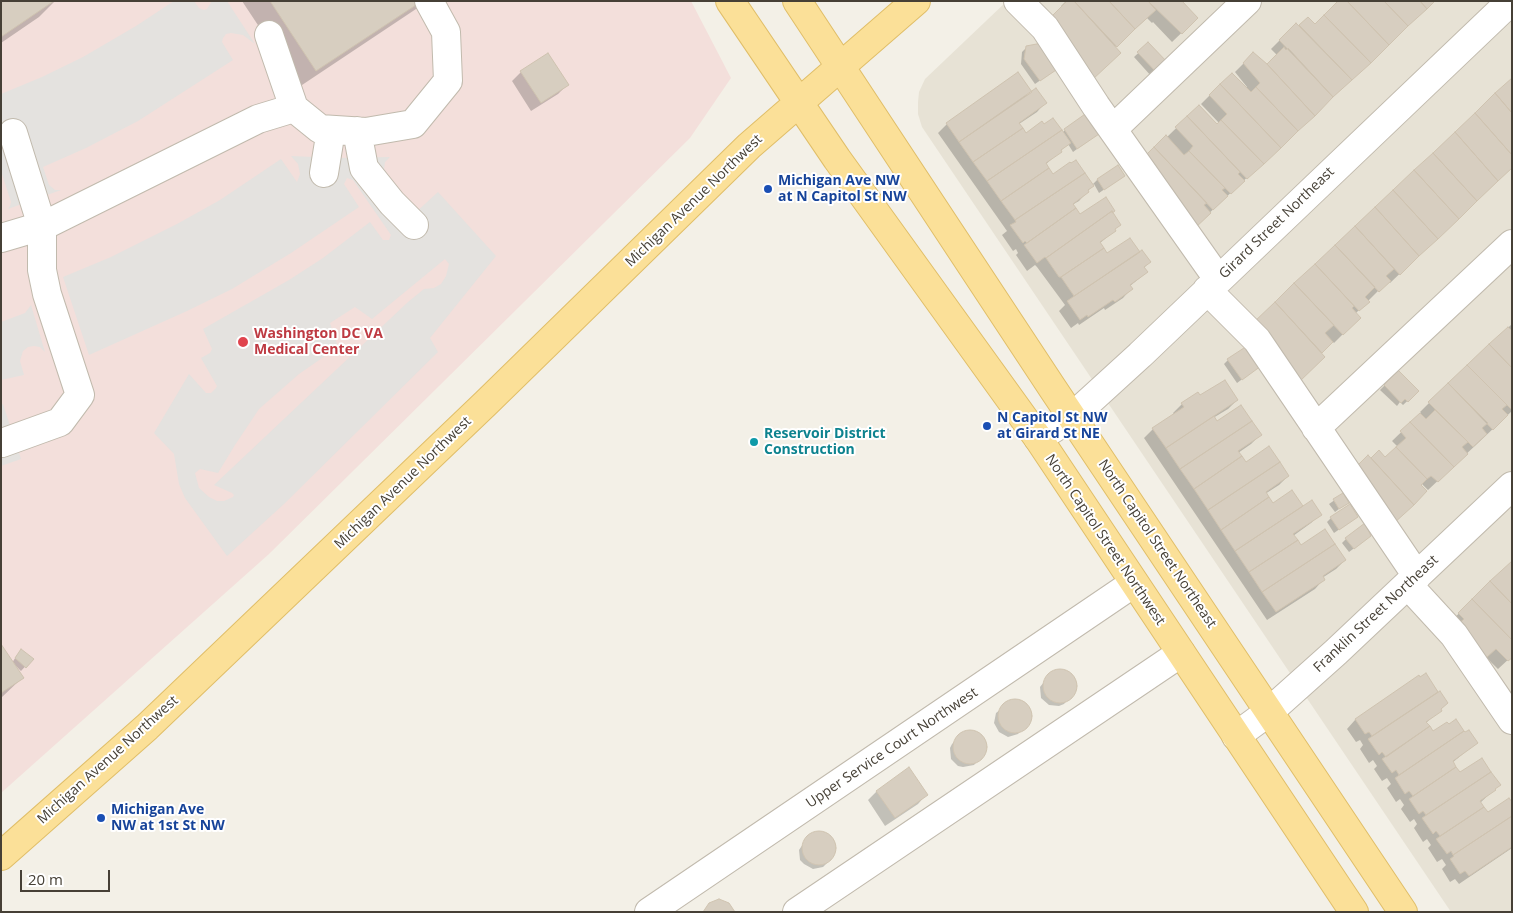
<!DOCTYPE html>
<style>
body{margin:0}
#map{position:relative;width:1513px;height:913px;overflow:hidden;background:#f3f0e7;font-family:"Open Sans",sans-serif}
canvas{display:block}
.frame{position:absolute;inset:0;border:2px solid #464036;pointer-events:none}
.scale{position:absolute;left:20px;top:870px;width:90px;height:22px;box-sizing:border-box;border:2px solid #464036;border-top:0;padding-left:6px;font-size:15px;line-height:18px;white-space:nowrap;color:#464036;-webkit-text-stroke:4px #fff;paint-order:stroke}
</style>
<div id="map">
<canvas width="1513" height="913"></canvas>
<div class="frame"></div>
<div class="scale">20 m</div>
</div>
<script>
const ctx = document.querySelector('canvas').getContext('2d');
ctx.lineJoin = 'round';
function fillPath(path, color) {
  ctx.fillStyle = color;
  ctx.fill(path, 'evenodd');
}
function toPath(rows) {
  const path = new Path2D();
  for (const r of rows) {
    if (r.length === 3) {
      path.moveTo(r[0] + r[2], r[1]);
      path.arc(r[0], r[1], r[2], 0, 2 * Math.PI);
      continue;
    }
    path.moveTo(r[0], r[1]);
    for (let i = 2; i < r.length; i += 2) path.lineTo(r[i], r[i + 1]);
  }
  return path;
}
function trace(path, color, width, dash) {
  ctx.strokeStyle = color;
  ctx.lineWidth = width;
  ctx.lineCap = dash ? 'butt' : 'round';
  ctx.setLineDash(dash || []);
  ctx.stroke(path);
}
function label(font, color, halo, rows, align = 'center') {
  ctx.font = font + ' "Open Sans",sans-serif';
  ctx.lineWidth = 4;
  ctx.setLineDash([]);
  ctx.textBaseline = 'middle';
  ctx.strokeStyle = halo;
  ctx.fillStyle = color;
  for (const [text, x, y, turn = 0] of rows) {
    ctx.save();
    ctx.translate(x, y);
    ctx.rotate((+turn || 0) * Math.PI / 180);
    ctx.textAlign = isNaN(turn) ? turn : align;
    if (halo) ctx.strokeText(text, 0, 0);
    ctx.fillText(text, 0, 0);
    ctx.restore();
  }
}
fillPath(toPath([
 [1007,1,1512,1,1512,912,1451,912,922,127,918,114,918,102,919,92,925,79]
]), '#e7e2d5');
fillPath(toPath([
 [1,1,691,1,731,78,690,138,269,554,1,793]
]), '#f3dfdb');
fillPath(toPath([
 [174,1,194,1,199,8,204,10,207,9,212,1,227,1,255,44,243,35,231,33,226,34,223,38,222,42,233,60,138,121,86,148,43,167,49,185,55,190,61,190,8,209,10,206,11,202,1,171,1,94,42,77,83,57,136,26],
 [291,156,337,158,390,157,385,162,384,169,414,214,438,192,496,256,430,338,438,352,284,504,227,556,185,498,179,484,174,454,154,433,189,374,206,393,211,393,216,388,217,386,201,358,210,353,212,349,203,329,289,280,323,258,370,222,383,240,389,240,391,235,353,180,347,178,344,184,359,207,291,253,232,289,187,311,89,355,63,277,111,257,177,224,220,200,281,159,297,182,300,174,298,164],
 [445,259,449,264,446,276,441,284,434,288,424,289,408,302,214,485,232,493,234,495,233,497,224,501,217,501,209,497,199,488,195,473,200,469,218,473,235,445,259,409,299,374,338,347,330,323,355,307,372,319],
 [31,305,45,352,40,347,34,346,28,347,23,351,20,361,24,375,1,380,1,322,25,313],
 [3,404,21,459,1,466,1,405]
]), '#e4e2df');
fillPath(toPath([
 [1,1,55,1,39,17,1,43],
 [242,1,428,1,299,87],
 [1066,1,1181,1,1197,18,1172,42,1153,22,1152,23,1147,18,1115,47,1063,7,1061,6],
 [1434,1,1221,202,1185,236,1166,138,1199,106,1217,125,1219,123,1201,104,1210,95,1246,89,1247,87,1235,72,1253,54,1267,66,1277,55,1271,49,1296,24,1299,27,1308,18,1315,25],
 [1148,44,1166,63,1152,77,1134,57],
 [1027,47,1058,68,1035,84,1021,64,1022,52],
 [547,55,567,85,558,94,531,111,512,81,521,72],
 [1512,79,1512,167,1390,283,1388,281,1355,314,1359,318,1334,343,1332,341,1320,353,1255,323],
 [1032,93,1045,103,1037,112,1019,124,1026,134,1044,126,1062,133,1065,130,1100,132,1073,152,1068,144,1045,165,1052,176,1092,185,1098,179,1124,176,1099,193,1094,184,1079,201,1072,205,1079,215,1111,213,1114,231,1099,244,1107,255,1139,254,1149,262,1144,268,1147,272,1130,286,1131,289,1123,298,1105,310,1104,308,1079,325,1078,323,1071,328,1059,311,1065,305,1037,267,1035,265,1027,271,1016,255,1018,253,1016,249,1013,251,1002,235,1007,231,938,133,947,124],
 [1512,324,1512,411,1428,490,1422,484,1420,485,1425,491,1383,532,1371,460,1379,452,1385,459,1398,447,1392,441,1421,413,1420,412,1429,403],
 [1228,360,1260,366,1237,383,1224,364],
 [1398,372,1417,392,1403,405,1400,402,1397,406,1380,390],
 [1198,394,1199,397,1237,400,1228,409,1213,418,1216,423,1260,435,1251,444,1238,453,1245,464,1288,476,1279,485,1265,494,1273,504,1302,508,1320,514,1311,523,1293,536,1300,547,1345,560,1336,569,1322,578,1323,580,1315,589,1267,620,1144,438,1153,429,1174,415,1173,413,1182,404],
 [1342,495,1347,503,1335,512,1329,504],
 [1357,517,1334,533,1327,522,1331,518],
 [1346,539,1365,540,1349,552,1342,543],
 [1512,563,1511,657,1498,669,1450,622],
 [1,647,12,663,17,655,32,659,21,671,16,666,22,678,1,698],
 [1060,670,1070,673,1073,677,1076,686,1075,691,1064,704,1059,706,1049,705,1041,698,1040,687,1051,673],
 [1425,675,1447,703,1426,723,1433,733,1456,721,1465,734,1476,743,1452,763,1460,774,1482,760,1499,785,1480,803,1487,813,1512,804,1512,848,1459,884,1455,879,1450,882,1442,869,1446,865,1442,859,1437,862,1428,848,1431,845,1427,839,1423,842,1414,828,1417,824,1414,819,1410,822,1401,809,1404,805,1400,799,1396,802,1387,788,1391,784,1387,778,1382,781,1374,769,1377,766,1373,760,1369,763,1360,749,1363,745,1360,740,1356,742,1347,729,1355,720,1418,677,1420,679],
 [1014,701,1019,701,1027,707,1030,717,1029,721,1018,734,1008,737,999,732,994,723,996,713,1010,702],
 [964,732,974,732,983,738,986,748,985,752,974,765,963,767,958,766,951,759,950,748,952,744],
 [877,791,926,795,918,804,885,826,868,800],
 [814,834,824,834,832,839,834,844,834,854,828,862,823,867,813,869,804,864,800,860,799,850,805,841]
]), '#0003');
const building = toPath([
 [1,1,54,1,1,37,1,1],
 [270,1,422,1,316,71,270,1],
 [1067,1,1074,1,1121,53,1092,80,1051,17,1067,1],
 [1074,1,1109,1,1135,29,1117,47,1074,1],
 [1109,1,1148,1,1156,10,1135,29,1109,1],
 [1148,1,1182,1,1198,18,1182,34,1148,1],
 [1338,1,1347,1,1389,45,1371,63,1324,15,1338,1],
 [1347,1,1384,1,1408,26,1389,45,1347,1],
 [1384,1,1420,1,1427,9,1408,26,1384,1],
 [1420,1,1435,1,1427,9,1420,1],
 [1324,15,1371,63,1352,80,1299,25,1308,17,1315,24,1324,15],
 [1296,23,1352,80,1333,97,1279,40,1296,23],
 [1148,42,1168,63,1157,73,1137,52,1148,42],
 [1042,43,1059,68,1040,81,1024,59,1026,46,1042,43],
 [1284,47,1286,50,1288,48,1333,97,1315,116,1267,64,1284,47],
 [1253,52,1267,64,1315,116,1298,131,1256,87,1260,83,1243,63,1253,52],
 [548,53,569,85,541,103,520,71,548,53],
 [1018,72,1032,92,959,142,946,123,1018,72],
 [1232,73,1251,92,1256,87,1298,131,1281,148,1220,84,1232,73],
 [1512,78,1512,113,1495,93,1512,78],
 [1220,84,1281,148,1264,164,1221,120,1227,114,1209,95,1220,84],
 [1036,88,1047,103,1019,123,1023,128,973,162,959,142,1036,88],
 [1495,93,1512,113,1512,155,1475,113,1495,93],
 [1199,105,1217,124,1221,120,1264,164,1247,179,1187,116,1199,105],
 [1088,112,1102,132,1077,149,1064,129,1088,112],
 [1475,113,1512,155,1512,168,1498,181,1455,132,1475,113],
 [1187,116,1240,172,1238,174,1245,181,1231,194,1189,151,1193,146,1175,127,1187,116],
 [1053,118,1062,130,987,181,973,162,1023,128,1026,133,1042,121,1044,124,1053,118],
 [1062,130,1071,143,1061,150,1062,152,1046,163,1049,168,1001,201,987,181,1062,130],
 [1455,132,1498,181,1477,201,1433,153,1455,132],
 [1166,135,1184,155,1189,151,1225,188,1222,190,1228,196,1213,210,1154,147,1166,135],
 [1154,147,1207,203,1204,205,1211,213,1194,229,1144,157,1154,147],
 [1433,153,1477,201,1459,219,1414,170,1433,153],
 [1076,160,1085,173,1015,220,1001,201,1049,168,1053,174,1070,162,1071,163,1076,160],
 [1118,165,1125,176,1104,190,1097,179,1118,165],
 [1414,170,1459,219,1438,239,1393,190,1414,170],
 [1085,173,1094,186,1088,190,1089,192,1073,204,1076,208,1027,243,1025,241,1023,243,1010,225,1016,222,1015,220,1085,173],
 [1393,190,1438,239,1419,256,1375,207,1393,190],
 [1106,197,1115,211,1112,213,1112,211,1046,258,1045,257,1037,263,1024,245,1076,208,1080,214,1106,197],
 [1375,207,1419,256,1400,275,1355,226,1375,207],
 [1112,211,1121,225,1115,229,1116,231,1100,242,1104,248,1061,277,1059,277,1046,258,1112,211],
 [1355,226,1394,269,1386,276,1391,281,1379,292,1335,245,1355,226],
 [1130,238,1140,252,1074,296,1061,277,1104,248,1107,253,1130,238],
 [1335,245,1375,287,1365,297,1370,302,1359,311,1315,264,1335,245],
 [1142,250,1151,262,1144,267,1148,272,1130,285,1133,289,1115,302,1113,300,1088,317,1087,315,1080,320,1067,301,1142,250],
 [1315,264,1354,306,1352,308,1361,318,1343,335,1294,283,1315,264],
 [1294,283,1334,325,1325,333,1333,342,1322,353,1275,302,1294,283],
 [1275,302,1325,357,1299,382,1254,322,1275,302],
 [1508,327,1512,331,1512,368,1489,344,1508,327],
 [1489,344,1512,368,1512,410,1467,365,1489,344],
 [1247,346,1261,366,1242,380,1227,359,1247,346],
 [1467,365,1507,405,1502,409,1508,415,1493,430,1448,383,1467,365],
 [1398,370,1419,391,1408,402,1405,399,1401,403,1384,385,1398,370],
 [1225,380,1238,400,1166,448,1152,428,1184,407,1181,403,1198,392,1200,395,1225,380],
 [1448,383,1488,423,1482,428,1487,434,1473,447,1428,402,1448,383],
 [1241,405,1252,421,1180,469,1166,448,1214,416,1217,421,1241,405],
 [1435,410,1468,442,1462,447,1468,454,1454,467,1410,422,1420,413,1426,419,1435,410],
 [1252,421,1262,435,1238,451,1242,456,1194,489,1180,469,1252,421],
 [1410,422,1454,467,1438,482,1431,476,1427,479,1396,447,1406,438,1400,431,1410,422],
 [1269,446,1280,462,1208,510,1194,489,1242,456,1246,462,1269,446],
 [1396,447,1427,479,1421,485,1427,491,1414,505,1371,458,1379,450,1385,457,1396,447],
 [1368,455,1414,505,1393,524,1353,470,1368,455],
 [1280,462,1289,476,1266,492,1269,497,1221,530,1208,510,1280,462],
 [1292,490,1303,506,1235,551,1221,530,1269,497,1273,503,1292,490],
 [1343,493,1349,503,1339,509,1333,499,1343,493],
 [1312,500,1322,515,1293,534,1298,540,1249,572,1235,551,1312,500],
 [1350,504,1358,517,1339,530,1330,517,1350,504],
 [1365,523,1371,536,1354,549,1345,538,1365,523],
 [1325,529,1335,544,1262,592,1249,572,1298,540,1301,545,1325,529],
 [1335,544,1346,560,1323,576,1325,580,1276,612,1262,592,1335,544],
 [1512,561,1512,604,1490,581,1512,561],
 [1490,581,1512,604,1512,640,1472,599,1490,581],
 [1472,599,1512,640,1512,658,1508,661,1496,649,1486,658,1458,624,1464,619,1458,613,1472,599],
 [1,644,24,678,1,693,1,644],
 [21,649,34,659,26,668,15,658,21,649],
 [1060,686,17],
 [1426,673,1438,692,1372,736,1369,732,1365,734,1355,719,1419,675,1420,677,1426,673],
 [1440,691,1448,703,1441,709,1442,711,1426,722,1430,726,1386,757,1382,752,1379,755,1368,739,1440,691],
 [1015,716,17],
 [1456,719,1464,731,1399,775,1396,770,1392,773,1382,759,1430,726,1433,731,1447,722,1449,724,1456,719],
 [1469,730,1478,743,1453,761,1456,767,1413,796,1409,791,1405,794,1395,778,1464,731,1465,732,1469,730],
 [970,747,17],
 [1482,758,1491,772,1426,815,1423,811,1419,814,1409,799,1456,767,1460,772,1482,758],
 [909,767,928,795,895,818,876,791,909,767],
 [1491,772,1501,785,1495,789,1496,790,1480,801,1484,807,1440,836,1436,831,1433,834,1422,818,1491,772],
 [1509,798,1512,802,1512,816,1453,855,1451,851,1447,854,1436,839,1484,807,1488,812,1509,798],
 [1512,816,1512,847,1469,876,1465,871,1460,874,1450,859,1454,856,1453,855,1512,816],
 [819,848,17],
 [719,899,729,903,735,912,703,912,709,903,719,899]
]);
fillPath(building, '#d7cec0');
trace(building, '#cfc3b0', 1);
const minor = toPath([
 [1018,1,1045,28,1096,106,1218,279],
 [269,35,294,108],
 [1113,129,1247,1],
 [357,131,364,168,392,203,414,225],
 [324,173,331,130],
 [1,238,45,225,258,119,294,108,320,129,366,132,413,124,448,81,446,32,429,1],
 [1207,290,1257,340,1417,576],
 [1316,428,1512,244],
 [1038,438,1072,417,1140,355,1511,1],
 [2,443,60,422,80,395,47,294,42,270,42,226,13,133],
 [1408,585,1454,635,1512,720],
 [1236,736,1270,711,1336,652,1512,486],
 [649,912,1134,583],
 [797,912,1181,653]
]);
const major = toPath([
 [730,1,837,159,1038,438,1354,912],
 [797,1,1053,389,1403,912],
 [1,856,147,727,486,403,749,146,916,1]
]);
trace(minor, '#c1baad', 30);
trace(major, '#e0be68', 30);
trace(minor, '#fff', 28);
trace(major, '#fbe098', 28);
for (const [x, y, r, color] of [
 [768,189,5,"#1a4fb4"],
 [243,342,6,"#e0444e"],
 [987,426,5,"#1a4fb4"],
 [754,442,5,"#0f9aa8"],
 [101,818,5,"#1a4fb4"]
]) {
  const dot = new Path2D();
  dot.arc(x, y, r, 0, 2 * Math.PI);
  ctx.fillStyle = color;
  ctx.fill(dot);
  trace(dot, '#fff', 2);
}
label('bold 14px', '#164399', '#fff', [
 ["Michigan Ave NW",778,181],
 ["at N Capitol St NW",778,197],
 ["N Capitol St NW",997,418],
 ["at Girard St NE",997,434],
 ["Michigan Ave",111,810],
 ["NW at 1st St NW",111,826]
], 'left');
label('14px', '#464036', '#fff', [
 ["Michigan Avenue Northwest",694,201,-44],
 ["Girard Street Northeast",1277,223,-44],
 ["Michigan Avenue Northwest",403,483,-44],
 ["North Capitol Street Northwest",1105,540,56],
 ["North Capitol Street Northeast",1157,544,56],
 ["Franklin Street Northeast",1376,614,-43],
 ["Upper Service Court Northwest",892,748,-34],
 ["Michigan Avenue Northwest",108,760,-42]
]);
label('bold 14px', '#be3a42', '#fff', [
 ["Washington DC VA",254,334],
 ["Medical Center",254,350]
], 'left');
label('bold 14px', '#0d838f', '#fff', [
 ["Reservoir District",764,434],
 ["Construction",764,450]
], 'left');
</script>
